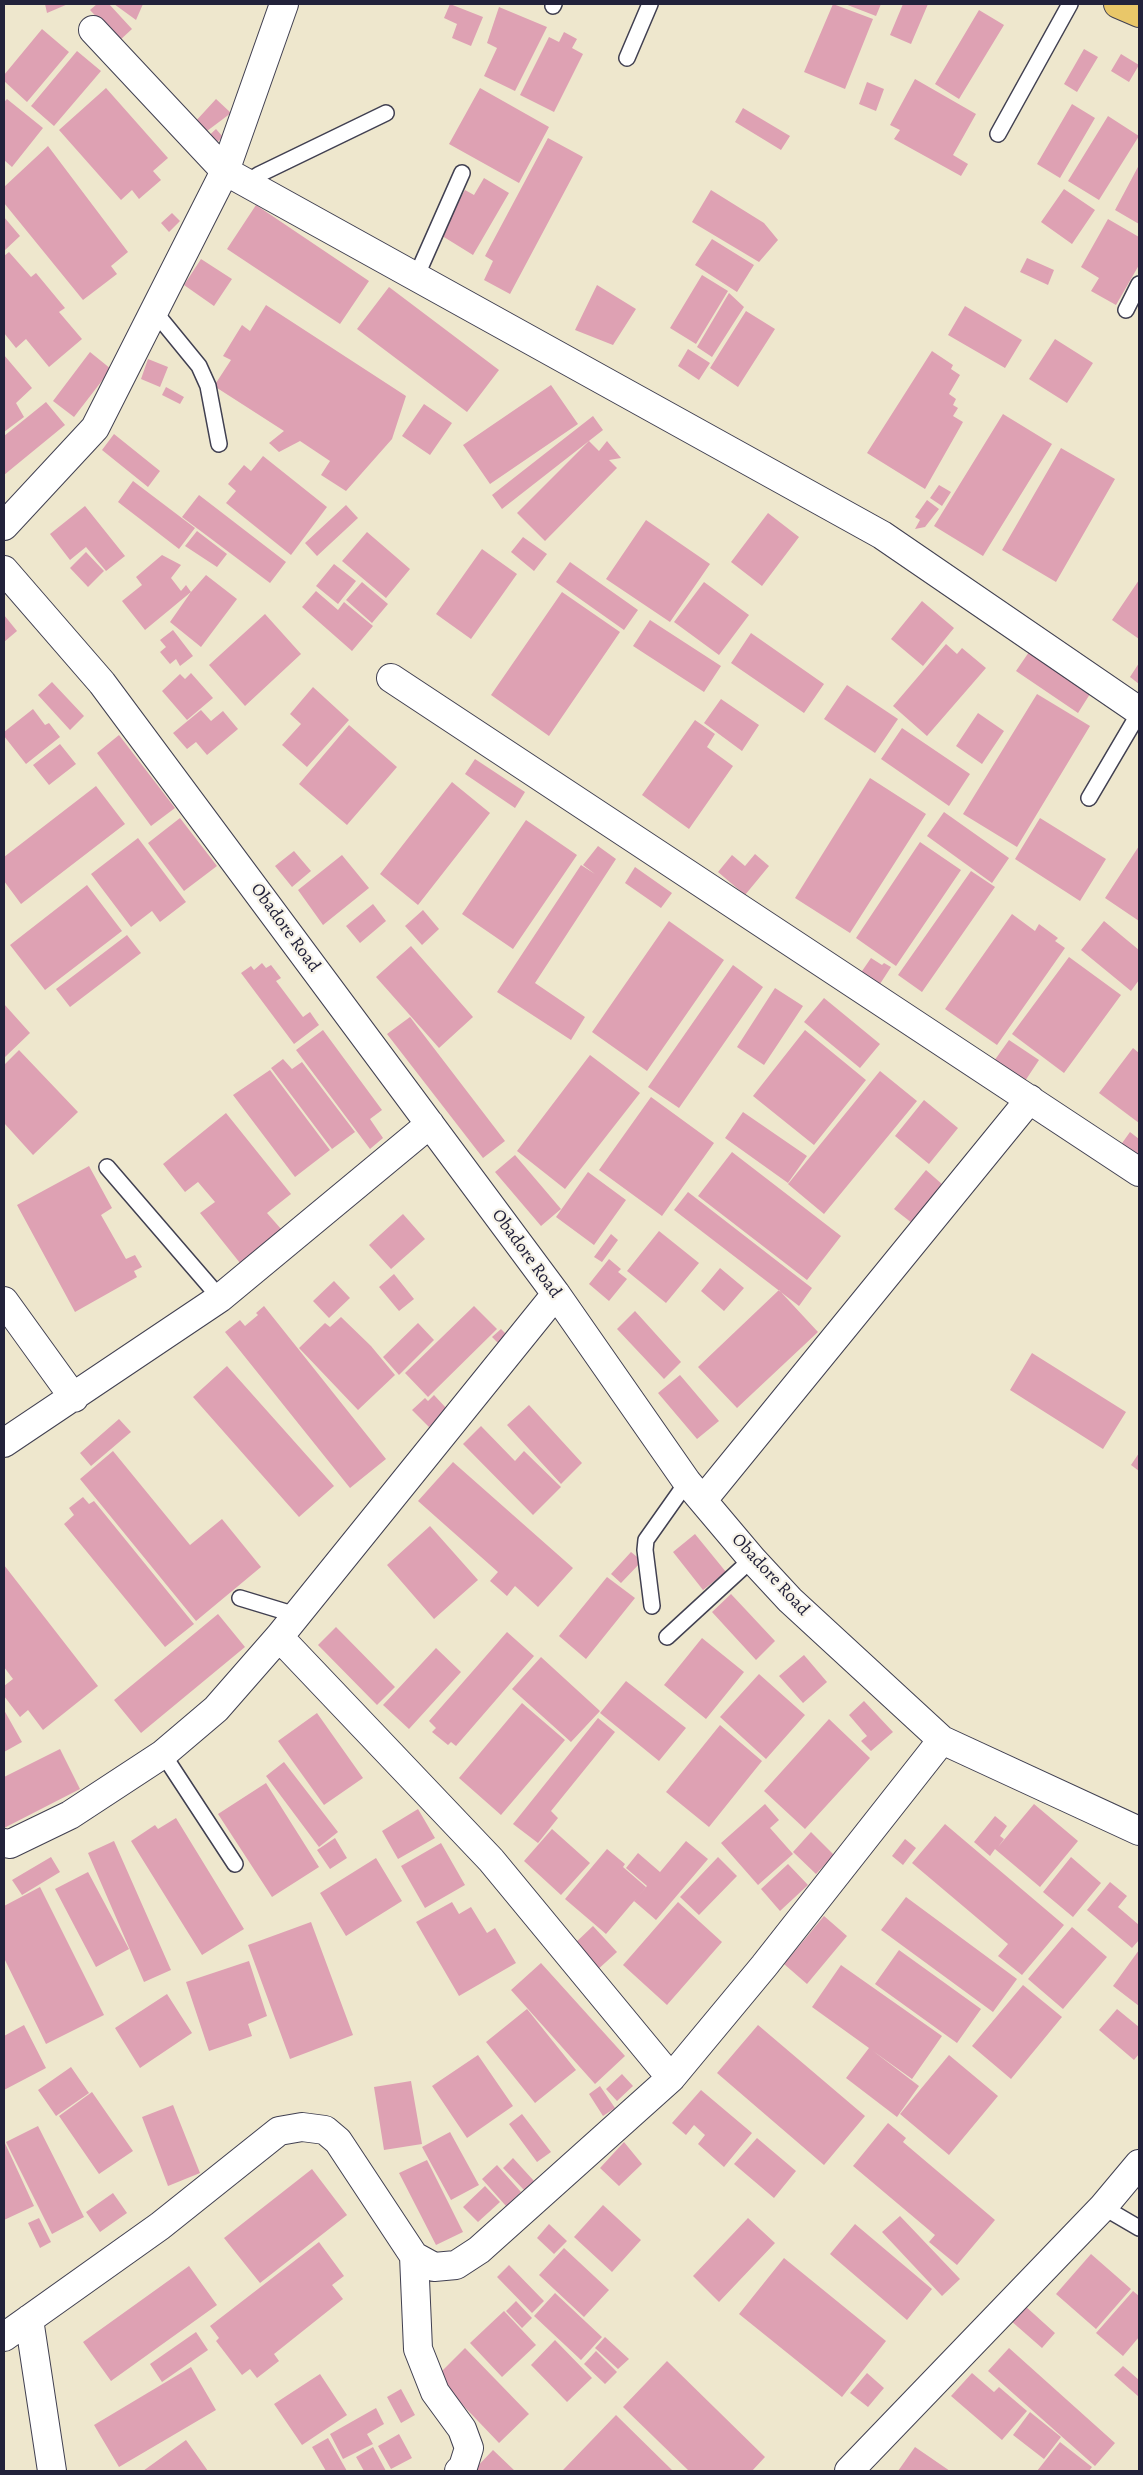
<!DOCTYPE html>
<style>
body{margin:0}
#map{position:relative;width:1143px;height:2475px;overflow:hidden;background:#eee7cd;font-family:Alegreya,serif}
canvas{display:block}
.frame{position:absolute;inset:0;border:5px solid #22223b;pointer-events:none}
</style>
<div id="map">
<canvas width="1143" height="2475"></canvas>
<div class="frame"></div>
</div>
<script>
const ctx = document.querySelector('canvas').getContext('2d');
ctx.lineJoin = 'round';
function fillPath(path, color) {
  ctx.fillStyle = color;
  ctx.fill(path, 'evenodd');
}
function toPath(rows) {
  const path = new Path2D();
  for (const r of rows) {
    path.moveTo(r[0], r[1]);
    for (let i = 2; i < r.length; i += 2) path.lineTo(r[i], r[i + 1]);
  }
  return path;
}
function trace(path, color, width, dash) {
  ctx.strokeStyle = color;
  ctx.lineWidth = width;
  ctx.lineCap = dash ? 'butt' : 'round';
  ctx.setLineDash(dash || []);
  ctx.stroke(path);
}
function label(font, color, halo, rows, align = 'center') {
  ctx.font = font + ' Alegreya,serif';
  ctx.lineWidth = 4.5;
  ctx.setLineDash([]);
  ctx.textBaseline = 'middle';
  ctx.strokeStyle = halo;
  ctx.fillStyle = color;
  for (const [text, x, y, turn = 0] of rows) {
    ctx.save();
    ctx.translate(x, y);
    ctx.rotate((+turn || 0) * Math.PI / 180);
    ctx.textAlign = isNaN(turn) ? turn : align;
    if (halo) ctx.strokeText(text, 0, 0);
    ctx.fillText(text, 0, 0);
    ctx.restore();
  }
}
fillPath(toPath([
 [45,4,68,4,47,13],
 [97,4,109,4,132,29,119,41,90,10],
 [114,4,143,4,136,20],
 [450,4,483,17,471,46,452,38,457,24,444,18],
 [833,4,873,19,845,89,804,72],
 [845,4,881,4,876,16],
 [903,4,928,4,911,44,890,35],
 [499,7,547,27,515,91,484,76,497,48,487,43],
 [979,10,1004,25,959,99,935,84],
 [42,29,69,52,27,102,4,81,4,75],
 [564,32,577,39,572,48,583,54,554,112,520,95,549,37,559,42],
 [1084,49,1098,57,1077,92,1064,84],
 [77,51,101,71,54,126,31,106],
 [1121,54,1139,65,1129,82,1111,71],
 [915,79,976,114,953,155,968,164,961,176,894,139,900,130,890,125],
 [867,82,884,89,876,111,859,104],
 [106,88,168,158,153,171,161,180,139,199,132,190,121,200,59,130],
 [480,88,549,127,519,183,449,144],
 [7,99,43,128,12,167,4,160,4,102],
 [216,99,231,113,203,134,194,123],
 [1072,104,1095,118,1060,178,1037,164],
 [743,108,790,136,781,150,735,122],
 [1108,116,1139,136,1099,200,1068,181],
 [216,129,223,137,210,149,203,141],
 [548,138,583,157,510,294,484,280,493,261,485,256],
 [48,146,128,252,111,266,117,274,83,300,4,203,4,187],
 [1139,165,1139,224,1115,210],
 [484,178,509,193,473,255,439,234,465,190,474,195],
 [1064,189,1095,210,1072,244,1041,222],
 [711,190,764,223,778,240,759,262,692,222],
 [256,205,369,281,340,324,227,249],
 [172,213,180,221,169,232,161,223],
 [4,217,20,236,4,251],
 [1108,219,1139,237,1139,265,1116,305,1091,291,1099,278,1081,267],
 [712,239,754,265,737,292,695,265],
 [9,252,31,277,36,273,65,308,59,312,82,339,49,367,26,339,16,348,4,333,4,256],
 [1027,258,1054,270,1048,285,1020,272],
 [201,259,232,279,214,306,184,285],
 [702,275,728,291,696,344,670,328],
 [597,285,636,309,613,345,575,330],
 [389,287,499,370,467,412,357,329],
 [729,293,744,307,712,357,697,347],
 [266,305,406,396,392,439,346,491,321,475,330,461,300,441,279,452,269,443,284,431,214,386,231,360,223,356,242,325,250,331],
 [965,306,1022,340,1005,368,948,335],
 [746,311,775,329,738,387,710,368],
 [1055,339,1093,363,1067,403,1029,379],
 [688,349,710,363,699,380,678,366],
 [932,351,953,365,951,369,960,375,949,394,956,399,953,405,958,408,953,416,963,422,925,489,867,453],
 [90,352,111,369,74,417,53,401],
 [4,355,32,388,16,403,24,417,4,432],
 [148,359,168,367,160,387,141,379],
 [551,385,578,424,490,484,463,445],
 [166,387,184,397,180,404,162,395],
 [46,402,65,425,4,475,4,436],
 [424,404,452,423,430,455,402,436],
 [1003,414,1052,444,983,556,934,526],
 [593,416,603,430,502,509,492,495],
 [114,434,160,471,148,487,102,450],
 [589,441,599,451,607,441,621,458,609,460,617,468,545,541,517,513],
 [1061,448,1115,479,1056,582,1002,550],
 [263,456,327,507,291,555,226,503,236,491,228,484,244,465,251,471],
 [133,481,195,528,179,549,118,502],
 [939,485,951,492,942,506,930,498],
 [199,495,286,562,270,583,182,517],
 [927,500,939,509,925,527,915,529,920,520,915,517],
 [346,505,358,518,317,556,305,543],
 [85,506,125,556,106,571,86,547,70,560,50,534],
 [768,513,799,537,762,586,731,562],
 [646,520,710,564,670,622,606,579],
 [197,531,227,554,217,567,185,546],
 [367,532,410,569,386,598,342,561],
 [523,537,547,554,534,571,511,552],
 [482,549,517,574,471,639,436,614],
 [86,552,104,571,88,587,70,568],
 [162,555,181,565,171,578,181,591,186,585,191,592,145,630,122,601,142,585,136,577],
 [570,562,638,610,624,630,556,582],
 [334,564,356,581,338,604,316,586],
 [206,575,237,599,201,647,170,622,191,592],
 [1139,580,1139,639,1112,620],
 [362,582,388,604,372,623,346,600],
 [704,582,749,615,719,655,674,622],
 [316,591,338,610,344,602,373,626,352,651,302,607],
 [562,592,620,632,549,736,491,695],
 [922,601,954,628,923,666,891,639],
 [265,614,301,654,245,706,209,665],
 [4,615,17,631,4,642],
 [650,620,721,666,704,692,633,646],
 [173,630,193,656,180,666,176,659,170,664,160,652,166,647,160,640],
 [751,633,824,684,804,713,731,663],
 [946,644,957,654,962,648,986,668,927,736,893,706],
 [1029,652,1090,694,1078,713,1016,671],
 [1139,663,1139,684,1130,677],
 [191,673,213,698,187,720,162,691,180,674,185,679],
 [52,682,84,716,70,730,38,695],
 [847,685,898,719,875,753,824,719],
 [313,687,349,720,307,767,282,745,301,724,290,714],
 [1037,694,1090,726,1017,847,963,814],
 [721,699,759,725,742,751,704,723],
 [33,709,45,725,49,723,60,737,26,764,4,736,4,732],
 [201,710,211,721,223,711,238,729,207,755,196,742,187,749,173,733],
 [978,713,1004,731,982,764,956,746],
 [695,720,715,734,707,747,733,766,689,829,642,795],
 [349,725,397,767,347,825,299,784],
 [902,728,970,774,949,806,881,759],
 [119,735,175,808,151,826,97,753],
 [60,744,76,764,49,785,33,765],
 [475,759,525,792,515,808,465,774],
 [870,778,926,814,850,933,795,898],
 [452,782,490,813,418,905,380,874],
 [96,786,125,824,21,904,4,881,4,857],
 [944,812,1009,858,992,883,927,836],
 [180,818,217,866,184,891,148,843],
 [1040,818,1106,859,1080,901,1015,859],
 [526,820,577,855,513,949,462,914],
 [138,838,186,902,160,922,152,911,131,927,91,874],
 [920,842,961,870,896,966,856,938],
 [598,846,616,859,535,983,585,1017,571,1040,497,992,581,865,595,874,583,865],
 [1139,846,1139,921,1105,898],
 [294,851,311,871,292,887,275,866],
 [755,854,769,866,745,895,718,872,732,855,745,866],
 [342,855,369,888,323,925,298,890],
 [635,867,672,893,661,908,625,883],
 [971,871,995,887,922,992,898,975],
 [87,885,122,931,45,990,10,945],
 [373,904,386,921,360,943,346,926],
 [423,910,439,929,422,945,405,926],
 [1012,914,1035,931,1039,924,1058,938,1055,941,1065,948,997,1045,945,1009],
 [669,921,724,960,647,1071,592,1032],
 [1104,921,1139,950,1139,980,1131,991,1081,950],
 [127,935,141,953,70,1007,56,989],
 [411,946,473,1017,439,1048,376,977],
 [1069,957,1121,995,1064,1073,1012,1034],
 [871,958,882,965,884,963,891,967,878,987,860,974],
 [262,963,266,968,271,965,281,978,276,981,303,1017,310,1012,319,1025,294,1044,241,973,251,966,254,970],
 [733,965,763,987,679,1108,648,1087],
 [775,988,803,1006,764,1065,737,1047],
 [824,998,880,1044,860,1068,804,1022],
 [4,1004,30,1033,4,1058],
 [410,1017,505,1141,483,1158,387,1034],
 [323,1030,382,1110,370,1119,383,1138,370,1149,296,1050],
 [805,1030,866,1080,814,1145,753,1096],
 [1009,1040,1039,1060,1025,1081,994,1061],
 [1133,1048,1139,1053,1139,1123,1099,1093],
 [19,1050,78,1112,33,1155,4,1123,4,1065],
 [590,1055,640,1093,565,1189,517,1151],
 [283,1059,292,1069,302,1062,355,1132,332,1149,271,1068],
 [270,1070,330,1150,295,1177,233,1095],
 [880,1071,917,1101,824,1214,788,1184],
 [651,1097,714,1143,662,1216,599,1170],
 [924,1100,958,1128,929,1164,895,1136],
 [743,1112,807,1156,788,1183,725,1138],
 [226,1113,291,1194,267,1213,281,1229,240,1263,200,1213,215,1202,198,1182,185,1192,163,1164],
 [1130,1132,1139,1139,1139,1160,1120,1146],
 [732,1152,841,1236,807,1280,698,1196],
 [515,1155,561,1209,541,1226,495,1172],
 [89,1166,112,1208,101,1215,126,1259,135,1255,142,1267,134,1271,137,1277,75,1312,17,1205],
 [926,1170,943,1185,912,1223,894,1209],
 [588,1172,626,1200,594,1245,556,1217],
 [688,1192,812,1288,799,1306,674,1210],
 [403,1214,425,1239,391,1269,369,1245],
 [659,1231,699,1263,666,1303,627,1271],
 [611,1234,618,1240,602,1262,594,1257],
 [609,1259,621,1269,618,1272,627,1279,609,1301,589,1284],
 [720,1268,744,1288,724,1311,701,1291],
 [394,1274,414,1299,399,1311,379,1287],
 [334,1281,350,1298,329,1318,313,1301],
 [779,1290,818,1332,737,1408,698,1367],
 [264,1306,386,1459,350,1488,225,1332,240,1320,245,1326,258,1315,256,1313],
 [474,1306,497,1329,428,1397,405,1373],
 [635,1311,681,1362,664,1379,617,1329],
 [341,1317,371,1346,395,1375,358,1410,299,1348,325,1323,330,1327],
 [418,1323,434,1340,399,1375,383,1357],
 [501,1329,509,1337,500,1345,492,1337],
 [1032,1353,1126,1412,1103,1449,1010,1390],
 [227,1366,334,1486,299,1517,193,1397],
 [680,1375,719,1421,697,1439,658,1393],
 [434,1395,447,1409,429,1427,412,1410,425,1398,428,1401],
 [529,1405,582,1463,561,1484,507,1425],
 [119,1419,131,1432,91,1466,80,1453],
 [481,1426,515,1461,524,1451,561,1487,533,1515,463,1444],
 [113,1451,190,1545,222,1519,261,1567,196,1621,80,1479],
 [1139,1453,1139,1471,1131,1465],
 [453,1462,573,1568,538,1607,515,1586,507,1596,490,1581,498,1572,418,1501],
 [83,1497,89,1504,94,1501,194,1624,165,1647,64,1524,74,1515,69,1508],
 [430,1526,478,1580,434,1619,387,1565],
 [695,1534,726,1572,703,1590,673,1552],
 [631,1552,642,1561,621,1583,611,1574],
 [4,1565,98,1686,43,1730,28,1710,20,1717,4,1696,4,1686,13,1679,4,1667],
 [607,1577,635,1598,586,1659,559,1636],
 [731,1594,775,1641,756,1660,712,1612],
 [218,1614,245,1647,141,1733,114,1700],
 [336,1627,395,1687,377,1705,318,1645],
 [507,1632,534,1656,456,1746,451,1742,448,1745,432,1732,436,1728,429,1721],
 [702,1638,744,1672,706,1719,664,1685],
 [436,1648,461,1672,409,1729,383,1705],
 [804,1655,827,1682,803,1703,779,1676],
 [541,1657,600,1711,571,1742,512,1689],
 [759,1674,805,1715,766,1759,720,1717],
 [626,1681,686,1728,659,1761,600,1713],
 [864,1701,893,1732,871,1751,861,1741,867,1736,849,1715],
 [522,1703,565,1740,501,1815,459,1778],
 [4,1710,22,1742,4,1752],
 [317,1713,363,1778,324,1805,278,1741],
 [598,1718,615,1732,551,1811,558,1818,538,1843,513,1824],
 [829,1719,870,1758,805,1829,764,1791],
 [720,1725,762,1761,709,1827,666,1792],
 [60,1749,80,1789,4,1828,4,1777],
 [284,1762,338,1832,319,1847,266,1776],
 [266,1783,319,1867,272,1897,218,1814],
 [765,1804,779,1820,770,1828,793,1854,758,1885,721,1843],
 [1034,1804,1078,1841,1040,1887,995,1849,990,1856,974,1842,995,1816,1007,1826,1000,1836,1004,1839,998,1847],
 [418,1809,435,1838,398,1859,382,1831],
 [176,1818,244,1929,202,1955,131,1841,155,1825,158,1829],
 [945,1824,1064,1925,1022,1975,998,1956,1008,1944,912,1863],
 [552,1829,590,1863,561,1895,524,1861],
 [811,1832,834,1855,816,1874,793,1852],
 [335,1838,347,1858,330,1869,317,1850],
 [905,1839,916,1848,903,1865,892,1856],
 [114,1841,171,1970,144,1982,88,1853],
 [686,1841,708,1859,656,1920,634,1901,647,1886,626,1868,638,1853,660,1872],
 [441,1843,465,1885,425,1908,401,1866],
 [607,1849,625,1864,623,1867,646,1887,606,1934,565,1899],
 [51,1857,60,1872,22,1895,12,1880],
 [718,1857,737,1876,699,1915,680,1897],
 [1071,1857,1101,1883,1073,1917,1043,1892],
 [376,1858,402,1901,346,1936,320,1893],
 [788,1864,808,1885,780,1911,761,1889],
 [88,1872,129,1949,96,1967,55,1889],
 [1110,1882,1127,1896,1118,1907,1139,1925,1139,1940,1132,1948,1087,1910],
 [40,1887,104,2015,46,2044,4,1958,4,1906],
 [906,1897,1017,1979,993,2012,881,1930],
 [452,1902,459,1914,471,1907,487,1933,495,1928,516,1963,459,1996,416,1922],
 [678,1902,722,1942,667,2005,623,1965],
 [824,1916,847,1936,807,1984,784,1964],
 [311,1922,353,2035,290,2059,248,1945],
 [593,1926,617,1952,595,1972,572,1946],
 [1072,1927,1107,1957,1063,2009,1028,1979],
 [899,1950,981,2009,957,2043,875,1984],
 [1139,1950,1139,2006,1113,1986],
 [249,1961,267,2016,248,2024,252,2036,209,2051,186,1982],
 [541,1963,625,2056,595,2084,511,1990],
 [841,1965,942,2036,912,2079,873,2051,919,2086,897,2117,846,2078,869,2048,812,2007],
 [1023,1985,1062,2017,1011,2079,972,2046],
 [167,1994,192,2033,140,2068,115,2028],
 [527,2009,576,2070,535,2103,486,2042],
 [1117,2009,1139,2027,1139,2054,1134,2060,1099,2030],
 [24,2025,46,2068,4,2090,4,2036],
 [758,2025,865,2116,824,2165,717,2073],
 [478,2055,513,2106,467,2138,432,2086],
 [949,2055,998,2096,949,2155,900,2114],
 [71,2067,89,2093,56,2116,38,2090],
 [622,2074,633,2086,617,2101,606,2089],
 [411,2081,422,2144,384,2150,374,2087],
 [600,2086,615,2108,603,2116,589,2094],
 [701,2090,752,2133,724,2167,698,2144,705,2135,694,2125,686,2135,672,2123],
 [92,2092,133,2151,99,2174,59,2116],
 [173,2105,200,2173,168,2186,142,2117],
 [522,2114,551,2152,537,2162,509,2124],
 [888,2123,906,2138,903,2142,995,2220,957,2265,929,2242,935,2235,853,2166],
 [38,2126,84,2217,52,2234,6,2142],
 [450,2132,479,2185,451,2200,422,2147],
 [757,2138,796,2171,774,2198,734,2164],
 [4,2141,34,2206,4,2220],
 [624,2142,642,2164,619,2186,600,2168],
 [513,2158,534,2181,524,2190,503,2168],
 [427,2160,463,2232,436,2245,399,2173],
 [497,2165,521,2192,506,2206,482,2179],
 [312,2169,347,2215,260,2283,224,2238],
 [485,2186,500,2202,478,2222,463,2207],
 [113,2193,127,2213,100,2232,86,2212],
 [603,2205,641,2240,612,2272,574,2237],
 [900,2216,960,2279,942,2296,882,2232],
 [39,2218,51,2242,40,2248,28,2223],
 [748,2218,775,2243,719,2302,693,2276],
 [549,2224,567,2241,554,2254,537,2238],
 [855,2224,932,2289,907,2320,830,2254],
 [319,2242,344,2276,332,2285,343,2299,274,2354,279,2361,257,2378,250,2369,242,2375,216,2341,219,2338,210,2326],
 [564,2248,609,2290,584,2317,539,2275],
 [1091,2254,1131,2289,1096,2329,1056,2294],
 [784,2258,886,2341,842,2397,739,2314],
 [509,2265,544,2301,532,2313,497,2277],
 [189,2266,217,2305,111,2381,83,2342],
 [1133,2291,1139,2296,1139,2337,1123,2356,1096,2333],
 [555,2293,602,2337,581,2360,534,2316],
 [516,2301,532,2318,522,2328,506,2311],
 [1024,2305,1055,2333,1042,2348,1010,2320],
 [504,2311,536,2345,502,2377,470,2343],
 [196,2332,208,2350,162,2382,150,2364],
 [605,2337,629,2359,618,2369,595,2348],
 [555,2340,592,2378,567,2402,531,2365],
 [465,2348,529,2414,499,2443,436,2377],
 [1009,2348,1115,2443,1095,2466,988,2371],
 [596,2351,617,2372,605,2384,584,2364],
 [667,2361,765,2457,752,2471,689,2471,623,2407],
 [1123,2366,1139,2380,1139,2397,1114,2375],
 [191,2367,216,2410,119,2467,94,2425],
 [867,2373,884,2388,868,2407,850,2393],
 [972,2373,994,2392,999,2387,1027,2411,1002,2440,951,2396],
 [320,2374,347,2415,302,2445,274,2404],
 [401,2389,415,2415,401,2423,387,2397],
 [376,2408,384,2424,367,2434,373,2444,343,2459,330,2434],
 [1030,2412,1061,2437,1044,2459,1013,2435],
 [616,2415,673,2471,564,2471,563,2470],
 [399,2434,412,2458,391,2469,378,2446],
 [328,2438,347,2471,326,2471,312,2447],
 [186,2440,208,2471,143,2471],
 [1060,2442,1092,2467,1089,2471,1037,2471],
 [373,2447,386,2471,364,2471,356,2457],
 [915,2447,950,2471,898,2471],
 [493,2450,515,2471,473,2471]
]), '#dea1b3');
const service = toPath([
 [553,6,554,4],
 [627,58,650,4],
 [998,134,1070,4],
 [247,182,260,174,386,113],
 [416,277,462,173],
 [1126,310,1139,284],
 [154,311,199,366,208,386,219,444],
 [1089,798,1139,713],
 [107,1167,220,1298],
 [240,1598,296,1615],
 [652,1606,645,1550,646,1540,687,1482],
 [667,1637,752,1559],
 [163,1754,235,1864],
 [1103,2207,1139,2228]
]);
const minor = toPath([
 [93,30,225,171,882,535,1139,711],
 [4,526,95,428,225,171,284,4],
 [4,570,102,683,556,1294,687,1482,752,1559,790,1600,942,1740,1139,1831],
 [391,678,1139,1172],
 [4,1301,74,1398],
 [4,1443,220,1298,430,1124],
 [703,1500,1030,1099],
 [279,1637,491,1860,671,2078],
 [4,1843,10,1844,70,1815,163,1754,216,1709,279,1637,556,1294],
 [414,2256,418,2349,435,2392,462,2429,469,2448,463,2467,459,2471],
 [29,2319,52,2471],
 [4,2337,160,2226,279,2131,302,2127,325,2130,338,2141,414,2256,434,2267,456,2265,479,2250,671,2078,764,1966,942,1740],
 [849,2471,1103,2207,1139,2164]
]);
const primary = toPath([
 [1118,4,1139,13]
]);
trace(service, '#414051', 18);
trace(minor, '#414051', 30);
trace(primary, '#414051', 30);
trace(service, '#fff', 15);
trace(minor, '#fff', 28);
trace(primary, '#e9c769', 28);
label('18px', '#22223b', '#f7f3e8', [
 ["Obadore Road",285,928,54],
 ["Obadore Road",526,1254,54],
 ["Obadore Road",770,1575,47]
]);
</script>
